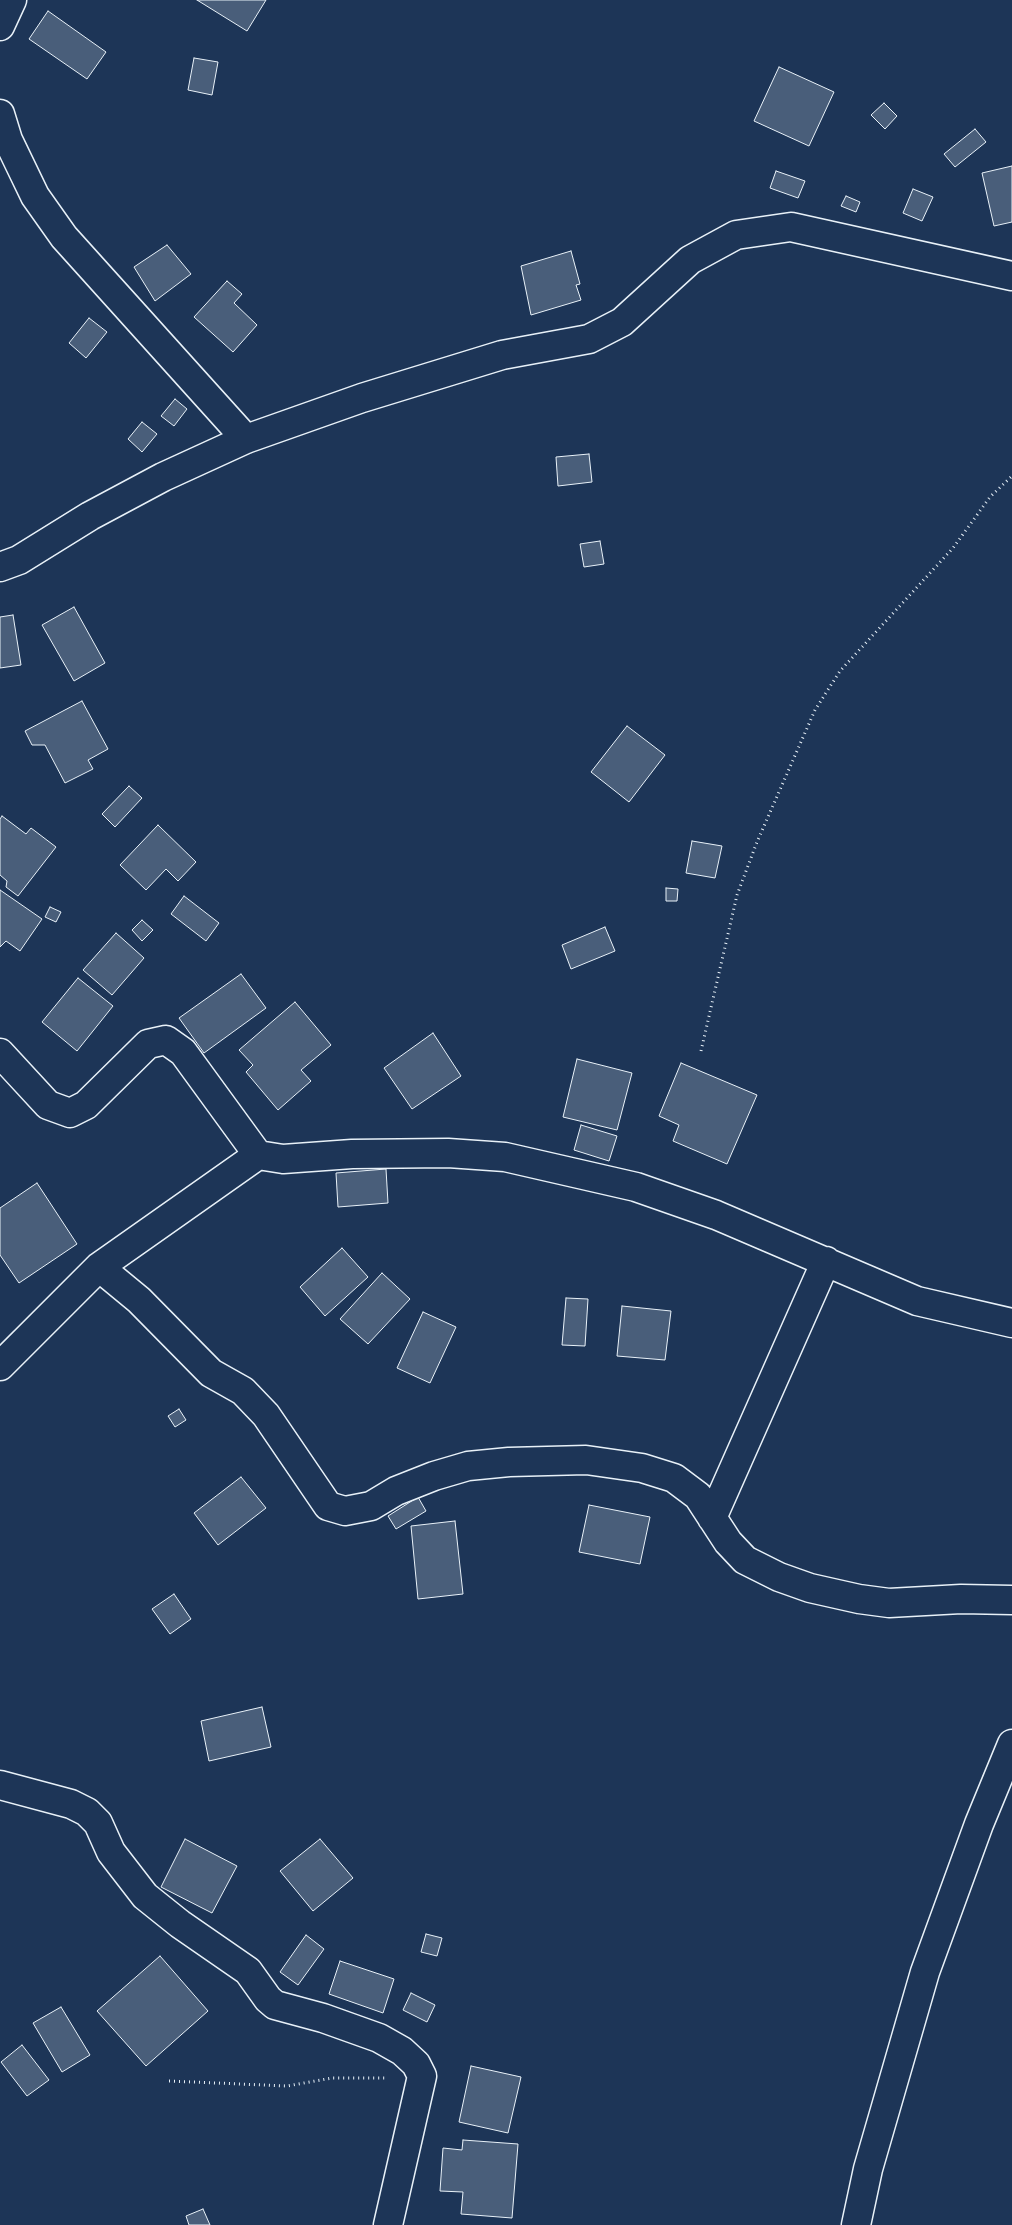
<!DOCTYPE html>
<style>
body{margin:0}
canvas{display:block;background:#1d3557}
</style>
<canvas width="1012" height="2225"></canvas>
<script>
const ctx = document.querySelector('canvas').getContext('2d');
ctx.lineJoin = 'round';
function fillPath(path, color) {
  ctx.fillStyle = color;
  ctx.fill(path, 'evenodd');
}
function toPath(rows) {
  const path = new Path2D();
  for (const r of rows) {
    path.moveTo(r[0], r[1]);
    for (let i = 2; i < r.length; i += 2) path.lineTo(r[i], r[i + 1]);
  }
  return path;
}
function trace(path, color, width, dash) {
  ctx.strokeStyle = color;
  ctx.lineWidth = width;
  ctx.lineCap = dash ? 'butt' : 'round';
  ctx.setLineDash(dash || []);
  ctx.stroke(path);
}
const building = toPath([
 [197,0,266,0,247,31,197,0],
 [48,11,106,52,87,79,29,39,48,11],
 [194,58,218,62,212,95,188,90,194,58],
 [779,67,834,92,809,146,754,121,779,67],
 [884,103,897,116,885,129,871,115,884,103],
 [975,129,986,142,955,167,944,154,975,129],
 [1012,166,1012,222,994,226,982,173,1012,166],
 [776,171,805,181,798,198,770,188,776,171],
 [913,189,933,197,922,221,903,213,913,189],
 [846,196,860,202,856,212,841,206,846,196],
 [167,245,191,274,155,301,134,267,167,245],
 [571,251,580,284,576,285,581,300,531,315,521,266,571,251],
 [227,281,242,294,234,303,257,325,233,352,194,317,227,281],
 [89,318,107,332,86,358,69,343,89,318],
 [175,399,187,409,174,426,161,416,175,399],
 [142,422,157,434,142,452,128,439,142,422],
 [589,454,592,482,558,486,556,457,589,454],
 [600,541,604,564,584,567,580,544,600,541],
 [74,607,105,663,74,681,42,625,74,607],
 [13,615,21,665,0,668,0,617,13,615],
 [82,701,108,749,88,760,93,769,65,783,45,745,32,745,25,731,82,701],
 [627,726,665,755,629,802,591,772,627,726],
 [129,786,142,798,115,827,102,814,129,786],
 [2,816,26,834,31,828,56,847,18,896,6,887,7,881,0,875,0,819,2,816],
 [158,825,196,862,178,881,166,869,146,890,120,865,158,825],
 [692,841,722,846,715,878,686,873,692,841],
 [666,888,678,889,677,901,666,901,666,888],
 [0,890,42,919,20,951,6,941,0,947,0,890],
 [184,896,219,923,206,941,171,914,184,896],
 [50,907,61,912,56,922,45,917,50,907],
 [142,920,153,930,142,941,132,930,142,920],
 [605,927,615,951,571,969,562,945,605,927],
 [116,933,144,958,112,995,83,970,116,933],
 [241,974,266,1008,204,1053,179,1018,241,974],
 [78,978,113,1006,77,1051,42,1022,78,978],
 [295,1002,331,1045,301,1070,311,1081,278,1110,246,1072,253,1065,239,1050,295,1002],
 [433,1033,461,1076,412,1109,384,1068,433,1033],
 [577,1059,632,1073,617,1130,563,1117,577,1059],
 [681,1063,757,1095,727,1164,673,1141,679,1125,659,1116,681,1063],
 [581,1125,617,1136,609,1161,574,1150,581,1125],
 [386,1169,388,1203,338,1207,336,1173,386,1169],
 [37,1183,77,1244,19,1283,0,1255,0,1208,37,1183],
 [342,1248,368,1277,325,1316,300,1287,342,1248],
 [382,1273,410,1299,368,1344,340,1319,382,1273],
 [566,1298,588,1299,585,1346,562,1345,566,1298],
 [622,1306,671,1311,665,1360,617,1356,622,1306],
 [423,1312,456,1327,430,1383,397,1368,423,1312],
 [179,1409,186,1420,175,1427,168,1416,179,1409],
 [241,1477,266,1508,218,1545,194,1513,241,1477],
 [418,1497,426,1511,396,1529,388,1516,418,1497],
 [589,1505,650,1517,640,1564,579,1552,589,1505],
 [455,1521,463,1594,418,1599,411,1526,455,1521],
 [174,1594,191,1619,170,1634,152,1609,174,1594],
 [262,1707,271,1747,209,1761,201,1721,262,1707],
 [185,1839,237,1866,212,1913,161,1887,185,1839],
 [320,1839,353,1878,313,1911,280,1871,320,1839],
 [426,1934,442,1938,437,1956,421,1952,426,1934],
 [306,1935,324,1949,298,1985,280,1972,306,1935],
 [160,1956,208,2011,146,2066,97,2011,160,1956],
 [340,1961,394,1979,383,2013,329,1994,340,1961],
 [411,1993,435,2005,427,2022,403,2010,411,1993],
 [61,2007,90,2055,62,2072,33,2023,61,2007],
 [22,2045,49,2080,27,2096,1,2062,22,2045],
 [471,2066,521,2077,508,2133,459,2122,471,2066],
 [463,2140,518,2144,512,2218,461,2214,463,2192,440,2191,443,2148,462,2150,463,2140],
 [203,2209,210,2225,189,2225,186,2216,203,2209]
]);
fillPath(building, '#495e7a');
trace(building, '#e8f1f8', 1);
const minor = toPath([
 [0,26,12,0],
 [0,114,8,140,35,196,64,237,246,439],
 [0,567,19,560,90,516,163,477,246,439,362,398,502,355,589,339,622,322,690,260,736,235,791,227,1012,276],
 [0,1053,48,1105,70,1113,86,1105,148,1044,166,1040,183,1052,258,1155,283,1159,352,1154,448,1153,505,1157,636,1187,716,1215,917,1301,1012,1323],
 [99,1267,139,1300,211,1373,243,1391,266,1415,328,1506,345,1511,371,1506,396,1491,434,1476,468,1466,509,1462,586,1460,642,1468,674,1478,698,1496,728,1542,745,1560,779,1577,810,1588,859,1599,889,1603,961,1599,1012,1600],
 [0,1366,99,1267,258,1155],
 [712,1518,826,1261],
 [0,1785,71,1804,87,1812,98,1823,111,1852,145,1896,180,1924,248,1971,268,1999,275,2005,323,2018,379,2038,402,2051,416,2064,422,2076,388,2225]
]);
const tertiary = toPath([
 [856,2225,868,2169,925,1972,979,1824,1012,1744]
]);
trace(minor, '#e8f1f8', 31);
trace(tertiary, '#e8f1f8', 31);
trace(toPath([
 [701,1051,737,895,757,842,815,710,840,671,953,548,990,497,1012,476],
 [169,2081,287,2086,332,2078,385,2078]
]), '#e8f1f8', 3, [1, 4]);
trace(minor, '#1d3557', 28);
trace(tertiary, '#1d3557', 28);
</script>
